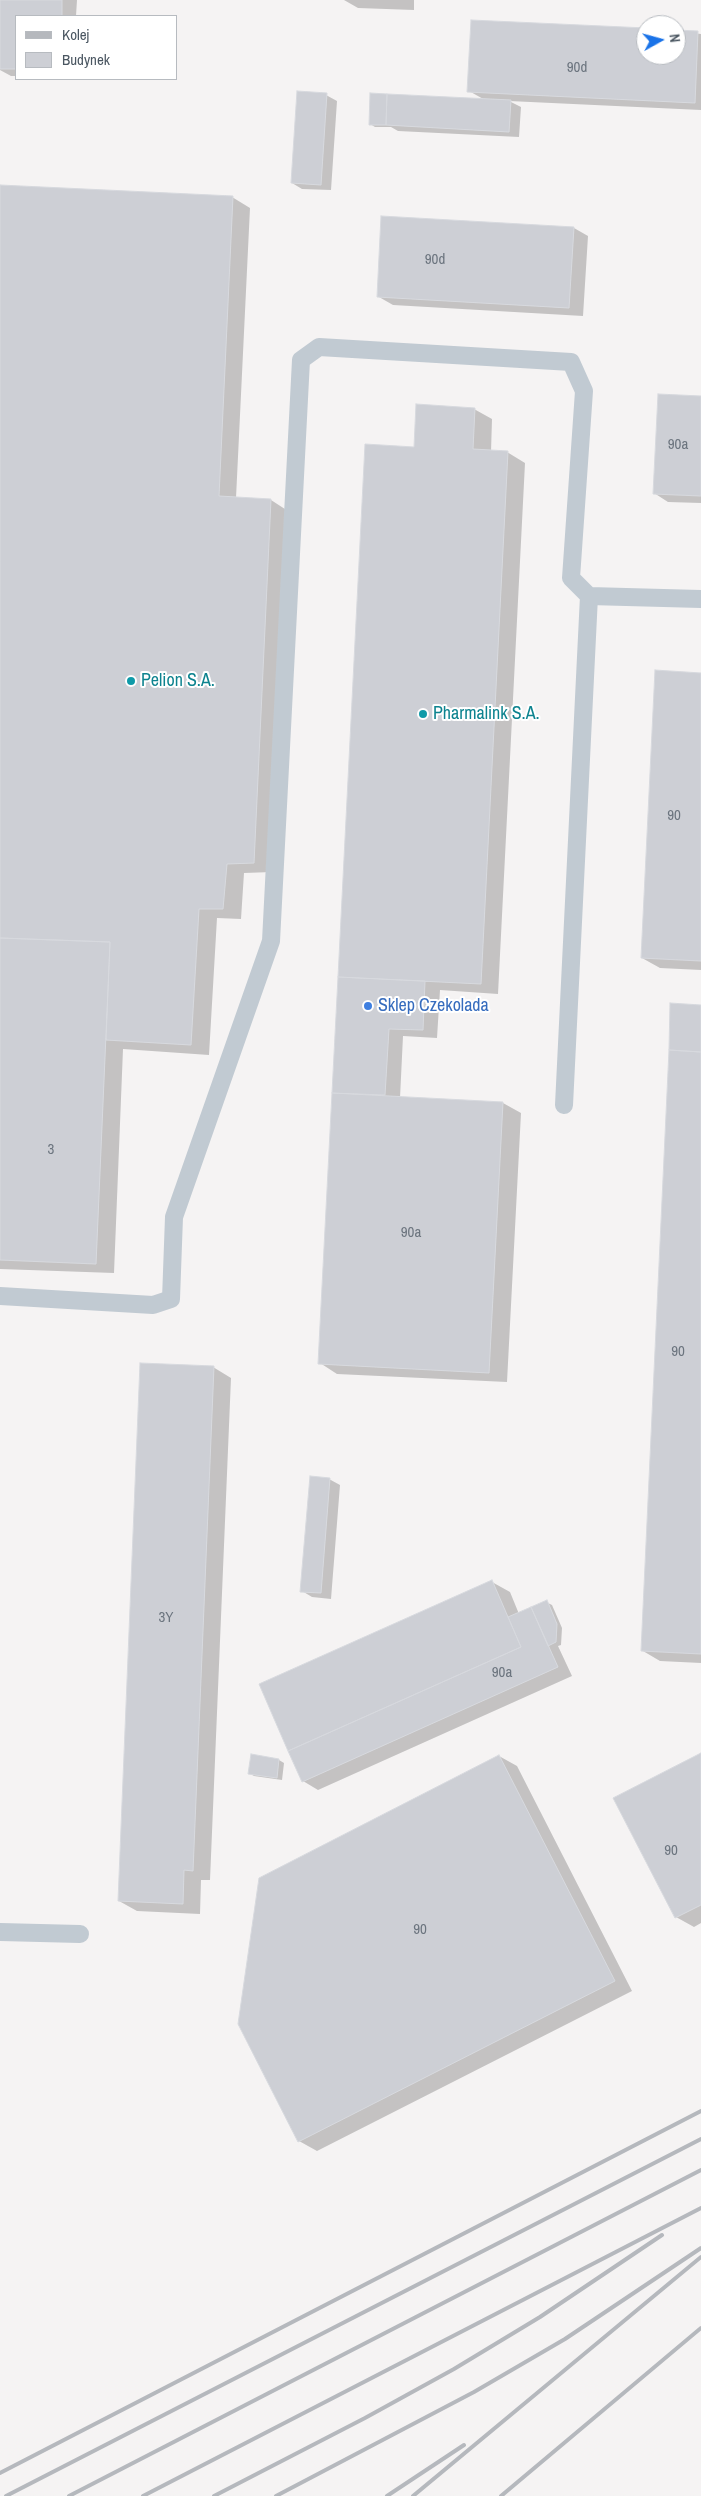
<!DOCTYPE html>
<style>
body{margin:0}
#map{position:relative;width:701px;height:2496px;overflow:hidden;background:#f5f3f3;font-family:"Archivo Narrow",sans-serif}
canvas{display:block}
.legend{position:absolute;left:15px;top:15px;width:162px;height:65px;box-sizing:border-box;background:#fff;border:1px solid #b7bbc0;margin:0;padding:6px 9px;list-style:none;font-size:15px;color:#4a5661}
.legend li{display:flex;align-items:center;gap:10px;height:25px}
.legend b{width:25px;border:1px solid #b7bbc0}
.north{position:absolute;left:636px;top:15px;width:50px;height:50px;box-sizing:border-box;background:#fff;border:1px solid #b7bbc0;border-radius:50%;rotate:83deg;font-size:14px;font-weight:700;line-height:20px;text-align:center;color:#4a5661}
.north::after{content:'';display:block;margin:auto;width:18px;height:22px;background:#1a73e8;clip-path:polygon(50% 0,100% 100%,50% 72%,0 100%)}
</style>
<div id="map">
<canvas width="701" height="2496"></canvas>
<ul class="legend">
<li><b style="height:6px;background:#b5b8bd"></b>Kolej</li>
<li><b style="height:14px;background:#cdcfd5"></b>Budynek</li>
</ul>
<div class="north">N</div>
</div>
<script>
const ctx = document.querySelector('canvas').getContext('2d');
ctx.lineJoin = 'round';
function fillPath(path, color) {
  ctx.fillStyle = color;
  ctx.fill(path, 'evenodd');
}
function toPath(rows) {
  const path = new Path2D();
  for (const r of rows) {
    path.moveTo(r[0], r[1]);
    for (let i = 2; i < r.length; i += 2) path.lineTo(r[i], r[i + 1]);
  }
  return path;
}
function trace(path, color, width, dash) {
  ctx.strokeStyle = color;
  ctx.lineWidth = width;
  ctx.lineCap = dash ? 'butt' : 'round';
  ctx.setLineDash(dash || []);
  ctx.stroke(path);
}
function label(font, color, halo, rows, align = 'center') {
  ctx.font = font + ' "Archivo Narrow",sans-serif';
  ctx.lineWidth = 4;
  ctx.setLineDash([]);
  ctx.textBaseline = 'middle';
  ctx.strokeStyle = halo;
  ctx.fillStyle = color;
  for (const [text, x, y, turn = 0] of rows) {
    ctx.save();
    ctx.translate(x, y);
    ctx.rotate((+turn || 0) * Math.PI / 180);
    ctx.textAlign = isNaN(turn) ? turn : align;
    if (halo) ctx.strokeText(text, 0, 0);
    ctx.fillText(text, 0, 0);
    ctx.restore();
  }
}
fillPath(toPath([
 [0,0,77,0,76,16,16,16,16,76,11,76,0,70],
 [344,0,414,0,414,10,358,8],
 [646,30,646,55,676,55,676,31,701,34,701,110,509,101,521,107,519,137,398,131,391,127,375,127,370,124,485,100,469,91],
 [326,95,337,101,331,190,302,189,292,183],
 [0,186,232,197,250,208,236,498,271,500,288,511,272,872,244,873,241,919,217,918,209,1055,123,1049,114,1273,0,1269],
 [574,228,588,236,583,316,393,305,379,297],
 [701,397,701,503,668,502,654,493],
 [474,409,492,419,491,452,507,452,525,463,498,994,440,990,437,1038,403,1036,400,1098,503,1103,521,1113,507,1382,337,1374,320,1363,340,978,415,448],
 [701,674,701,970,660,968,642,958],
 [701,1006,701,1663,660,1661,643,1651],
 [213,1367,231,1378,210,1880,201,1880,200,1914,137,1911,119,1901],
 [329,1479,340,1485,331,1599,312,1597,302,1591],
 [492,1582,510,1592,519,1614,546,1602,552,1605,562,1628,561,1645,558,1646,572,1676,318,1790,303,1781],
 [701,1754,701,1923,694,1927,676,1917],
 [499,1756,517,1766,632,1991,317,2151,299,2141],
 [279,1760,284,1763,282,1780,254,1776,249,1773]
]), '#0003');
const building = toPath([
 [0,0,62,0,62,16,16,16,16,69,0,69,0,0],
 [471,20,646,28,646,55,676,55,676,30,698,31,695,103,467,92,471,20],
 [297,91,327,93,321,185,291,183,297,91],
 [370,93,387,94,386,125,369,125,370,93],
 [387,94,511,100,509,132,386,125,387,94],
 [0,185,233,196,219,496,271,499,254,863,227,864,223,909,199,909,191,1045,106,1040,110,942,0,938,0,185],
 [381,216,574,227,569,308,377,297,381,216],
 [658,394,701,396,701,496,653,494,658,394],
 [416,404,475,408,473,449,508,451,481,984,338,977,365,444,414,447,416,404],
 [655,670,701,673,701,961,641,958,655,670],
 [0,938,110,942,96,1264,0,1260,0,938],
 [338,977,425,981,423,1030,389,1029,385,1095,332,1093,338,977],
 [670,1003,701,1005,701,1052,669,1050,670,1003],
 [669,1050,701,1052,701,1654,641,1651,669,1050],
 [332,1093,503,1102,489,1373,318,1364,332,1093],
 [140,1363,214,1366,193,1871,184,1870,183,1904,118,1901,140,1363],
 [310,1476,330,1478,321,1593,300,1592,310,1476],
 [492,1580,521,1647,288,1751,259,1684,492,1580],
 [547,1600,557,1624,556,1642,548,1646,531,1607,547,1600],
 [531,1607,558,1667,302,1782,288,1751,521,1647,508,1617,531,1607],
 [701,1753,701,1905,675,1918,613,1798,701,1753],
 [251,1754,279,1759,277,1778,248,1774,251,1754],
 [499,1755,615,1981,298,2142,238,2024,259,1878,499,1755]
]);
fillPath(building, '#cdcfd5');
trace(building, '#d7d9de', 1);
trace(toPath([
 [564,1105,589,596],
 [0,1296,153,1305,171,1299,174,1217,271,941,301,360,319,347,571,362,584,391,571,578,589,596,701,599],
 [0,1932,80,1934]
]), '#c1cad2', 18);
trace(toPath([
 [0,2473,701,2111],
 [6,2496,701,2139],
 [69,2496,701,2170],
 [143,2496,701,2208],
 [214,2496,365,2418,454,2369,540,2317,662,2235],
 [276,2496,474,2392,565,2339,701,2248],
 [387,2496,464,2445],
 [413,2496,701,2257],
 [501,2496,701,2328]
]), '#b5b8bd', 4);
for (const [x, y, r, color] of [
 [131,681,5,"#0f9aa8"],
 [423,714,5,"#0f9aa8"],
 [368,1006,5,"#3f7fe0"]
]) {
  const dot = new Path2D();
  dot.arc(x, y, r, 0, 2 * Math.PI);
  ctx.fillStyle = color;
  ctx.fill(dot);
  trace(dot, '#fff', 2);
}
label('15px', '#6b747e', null, [
 ["90d",577,68],
 ["90d",435,260],
 ["90a",678,445],
 ["90",674,816],
 ["3",51,1150],
 ["90a",411,1233],
 ["90",678,1352],
 ["3Y",166,1618],
 ["90a",502,1673],
 ["90",671,1851],
 ["90",420,1930]
]);
label('18px', '#0d838f', '#fff', [
 ["Pelion S.A.",141,681],
 ["Pharmalink S.A.",433,714]
], 'left');
label('18px', '#366cbe', '#fff', [
 ["Sklep Czekolada",378,1006]
], 'left');
</script>
